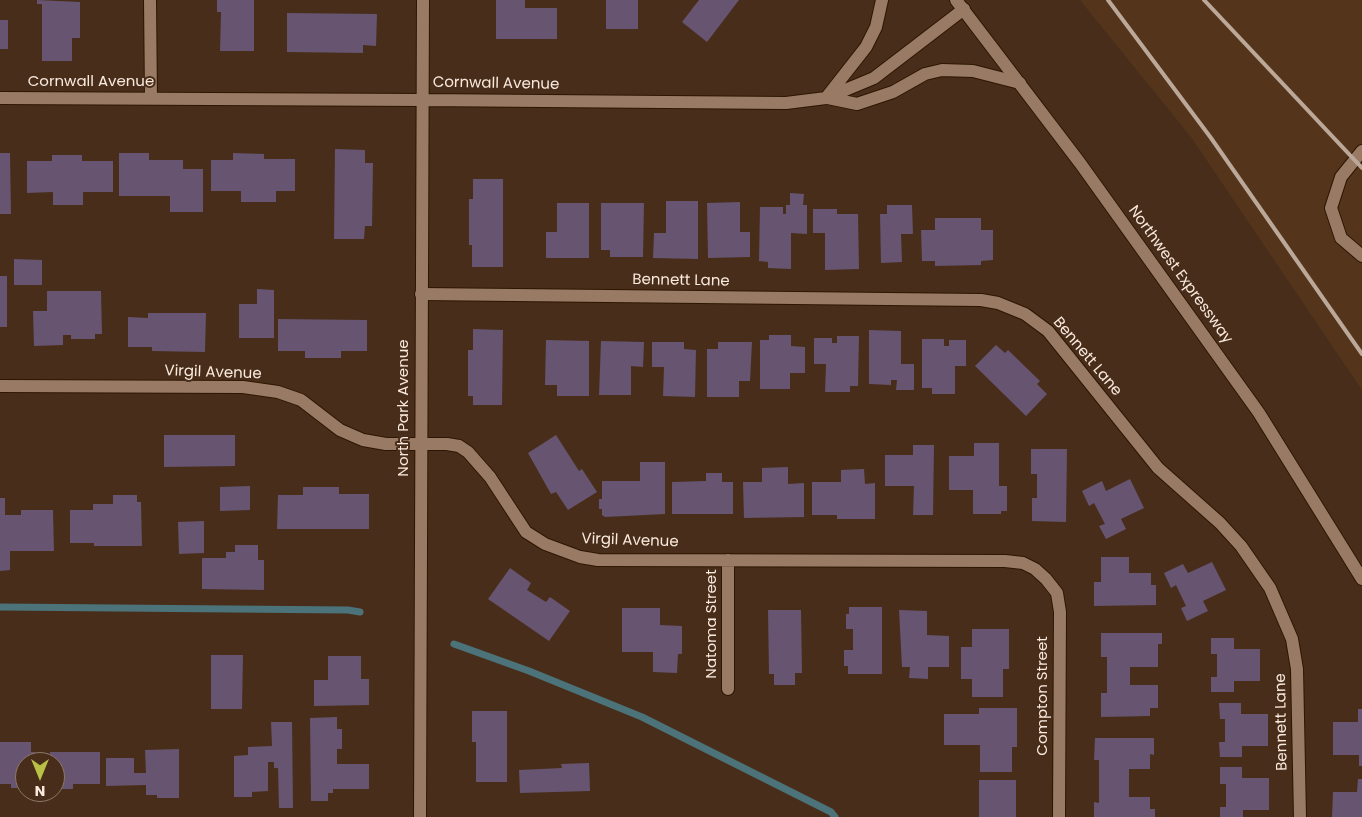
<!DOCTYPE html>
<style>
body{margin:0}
#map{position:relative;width:1362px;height:817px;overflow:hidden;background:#482e1a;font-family:Poppins,sans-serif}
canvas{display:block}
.north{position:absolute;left:15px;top:752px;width:50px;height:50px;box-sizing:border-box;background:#482e1a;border:1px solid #8f7968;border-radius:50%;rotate:180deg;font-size:14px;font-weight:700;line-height:20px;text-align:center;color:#fae9dd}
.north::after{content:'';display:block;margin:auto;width:18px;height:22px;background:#b9c046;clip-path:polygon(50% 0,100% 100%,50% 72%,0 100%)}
</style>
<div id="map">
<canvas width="1362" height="817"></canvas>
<div class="north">N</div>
</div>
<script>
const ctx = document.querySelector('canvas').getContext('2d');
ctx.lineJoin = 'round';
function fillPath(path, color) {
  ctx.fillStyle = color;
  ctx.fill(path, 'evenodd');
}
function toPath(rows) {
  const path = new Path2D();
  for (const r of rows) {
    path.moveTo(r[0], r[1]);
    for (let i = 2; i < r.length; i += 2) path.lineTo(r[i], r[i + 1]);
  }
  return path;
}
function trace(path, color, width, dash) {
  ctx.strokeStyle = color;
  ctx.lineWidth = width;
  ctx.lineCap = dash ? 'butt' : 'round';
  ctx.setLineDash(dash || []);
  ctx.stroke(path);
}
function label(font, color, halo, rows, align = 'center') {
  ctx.font = font + ' Poppins,sans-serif';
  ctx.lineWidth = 4;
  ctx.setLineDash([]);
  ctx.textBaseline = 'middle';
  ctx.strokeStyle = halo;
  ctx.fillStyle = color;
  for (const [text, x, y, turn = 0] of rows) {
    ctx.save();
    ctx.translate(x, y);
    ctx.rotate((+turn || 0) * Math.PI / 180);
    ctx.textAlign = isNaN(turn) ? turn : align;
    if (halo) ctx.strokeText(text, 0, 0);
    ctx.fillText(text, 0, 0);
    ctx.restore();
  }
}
fillPath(toPath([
 [1080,0,1362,0,1362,390,1191,137]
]), '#54351b');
trace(toPath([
 [0,607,348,610,360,612],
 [454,644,529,671,642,717,831,812,835,817]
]), '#4c7379', 7);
fillPath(toPath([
 [37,0,80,2,80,38,72,38,72,61,42,61,42,4,37,4],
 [217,0,254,0,254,51,220,51,221,12,217,12],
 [496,0,525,0,525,8,557,8,557,39,496,39],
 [606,0,638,0,638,29,606,29],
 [699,0,739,0,707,42,682,22],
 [287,13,377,14,376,46,363,45,363,53,287,52],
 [0,20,8,20,8,49,0,49],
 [335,149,365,150,365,163,373,163,372,226,365,226,364,239,334,239],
 [0,153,10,153,11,214,0,214],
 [119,153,149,153,149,160,183,160,183,169,203,169,203,212,170,212,170,196,119,196],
 [233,153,264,154,264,159,295,159,295,191,276,191,276,202,241,202,241,191,211,191,211,160,233,160],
 [52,155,82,155,82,161,113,161,113,192,83,192,83,205,53,205,53,192,27,193,27,161,52,161],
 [473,179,503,179,503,267,472,267,472,245,469,245,469,199,473,199],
 [790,193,804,194,803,205,807,205,807,234,791,233,791,269,768,268,768,262,759,261,760,207,783,207,783,214,786,214,786,205,790,205],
 [666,201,698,201,698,259,653,258,654,233,666,233],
 [740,202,740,232,750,232,750,257,708,258,707,203],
 [557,203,589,203,589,258,546,258,546,232,557,232],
 [601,203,644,203,643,257,610,257,610,250,601,250],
 [887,205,912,205,913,234,901,234,902,262,881,263,880,214,887,214],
 [813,209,837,209,837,214,858,214,859,269,825,270,825,233,813,233],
 [935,218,981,218,981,230,993,230,993,260,981,261,981,265,935,266,935,261,922,261,921,230,935,230],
 [14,259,42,260,42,285,14,285],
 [0,276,7,276,7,327,0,327],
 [257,289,274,290,274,338,239,338,239,304,257,304],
 [47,291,101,291,102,334,95,334,95,339,71,339,71,335,63,335,63,345,34,346,33,311,47,311],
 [148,313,206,313,205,352,152,351,152,347,128,347,128,317,148,318],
 [278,319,367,320,367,351,341,351,341,358,305,358,305,351,278,351],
 [473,329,503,330,502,405,473,405,473,396,468,396,468,350,473,350],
 [869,330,901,331,901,364,914,364,914,390,896,390,897,380,891,380,891,385,869,384],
 [769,335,791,335,791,346,805,347,805,373,790,373,790,389,760,389,760,340,769,340],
 [837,336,859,336,858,386,850,386,850,392,825,392,826,364,814,364,814,338,832,338,832,343,837,343],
 [922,339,944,339,944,346,949,346,949,340,966,340,966,366,955,366,955,394,932,394,932,388,922,388],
 [546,340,589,341,589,396,557,396,557,385,545,385],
 [601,341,644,342,643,367,631,366,631,395,599,395],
 [652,342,684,342,684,349,696,350,695,397,663,396,664,367,652,367],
 [718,342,752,342,750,381,739,381,739,397,707,397,707,349,718,349],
 [996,345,1005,353,1008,350,1040,381,1037,384,1047,394,1026,416,975,366],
 [164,435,235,435,235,466,164,467],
 [556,435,579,471,582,469,597,492,568,510,556,492,551,494,528,453],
 [974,443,999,443,999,486,1007,486,1007,511,1001,511,1001,514,973,514,973,490,949,490,949,456,974,456],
 [913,445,934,445,933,515,913,515,914,486,885,486,885,455,913,455],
 [1031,449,1067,449,1066,522,1032,521,1032,498,1037,498,1037,474,1031,474],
 [640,462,665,462,665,514,605,517,602,515,602,509,599,509,599,499,602,499,602,481,640,481],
 [788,467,788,484,804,483,804,517,744,518,743,482,762,482,762,468],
 [864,469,865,484,875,483,875,519,837,519,837,515,812,515,812,482,841,482,841,470],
 [706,473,722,473,722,482,733,482,733,514,672,514,672,482,706,481],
 [1130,479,1144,508,1121,519,1126,529,1106,539,1099,526,1105,524,1094,503,1089,506,1082,491,1102,481,1106,491],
 [250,486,250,510,220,511,220,487],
 [303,487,339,487,339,494,369,494,369,529,277,529,278,495,303,495],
 [113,495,137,495,137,502,141,502,142,546,94,546,94,543,70,543,70,510,93,510,93,504,113,504],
 [0,498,5,498,5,515,21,515,21,510,53,510,54,551,10,551,10,570,0,571],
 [204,521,204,553,179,554,178,522],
 [235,545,258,545,258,560,264,560,264,590,202,589,202,558,226,558,226,552,235,552],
 [1101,557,1129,557,1129,573,1151,573,1151,585,1156,585,1156,605,1094,606,1094,582,1101,582],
 [1212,562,1226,590,1203,601,1208,611,1187,621,1181,608,1186,606,1176,585,1171,588,1164,573,1183,564,1188,573],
 [510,568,531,583,527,590,546,602,550,597,570,611,549,641,488,599],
 [849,607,882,607,882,674,848,674,848,666,844,666,844,650,853,650,853,629,846,629,846,614,849,614],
 [622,608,660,608,660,625,682,626,682,654,678,654,677,673,653,672,653,652,622,652],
 [768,610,801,610,802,673,795,673,795,685,774,685,774,674,769,674],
 [899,610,927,611,927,635,949,636,949,667,928,667,928,679,909,678,910,667,902,667],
 [972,629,1009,629,1009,669,1003,669,1003,697,972,697,972,679,961,679,961,647,972,647],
 [1101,633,1162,633,1162,644,1158,644,1158,667,1130,667,1130,685,1158,685,1158,708,1150,708,1150,716,1101,717,1101,693,1107,693,1107,657,1101,657],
 [1211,638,1234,638,1234,649,1260,649,1260,681,1234,681,1234,692,1211,692,1211,677,1217,677,1217,654,1211,654],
 [211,655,243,655,242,709,211,709],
 [328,656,361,656,361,679,369,679,369,705,314,706,314,680,328,680],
 [1219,703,1241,703,1241,714,1268,714,1268,746,1242,746,1242,757,1220,757,1219,742,1225,742,1225,719,1220,719],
 [979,708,1017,708,1017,747,1012,747,1012,772,980,772,980,745,944,745,944,714,979,714],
 [1358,709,1362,709,1362,766,1359,766,1359,755,1333,755,1333,722,1358,722],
 [472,711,507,711,507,782,476,782,476,742,472,742],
 [337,717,337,729,342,729,342,749,337,749,337,764,369,764,369,789,333,789,333,793,328,793,328,801,311,801,310,718],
 [271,722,292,722,293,808,279,808,278,768,274,768,274,762,268,762,268,791,252,792,252,797,234,797,234,756,248,755,248,747,272,746],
 [1095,738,1154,738,1154,755,1150,754,1150,769,1129,769,1129,797,1150,797,1150,809,1155,809,1155,817,1094,817,1094,802,1099,803,1099,760,1094,760],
 [0,742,31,742,31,752,36,752,36,762,25,762,25,788,11,788,11,784,0,784],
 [179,749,179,798,157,798,157,795,146,795,146,785,106,786,106,758,134,758,134,773,146,773,145,750],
 [50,752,100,752,100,784,73,784,73,789,55,789,55,762,49,762],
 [589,763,590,791,520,793,519,770,562,768,561,764],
 [1220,767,1242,767,1242,778,1269,778,1269,810,1243,810,1243,817,1220,817,1220,807,1226,807,1226,784,1220,784],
 [1358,779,1362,779,1362,817,1332,817,1333,792,1357,792],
 [979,780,1016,780,1016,817,979,817]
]), '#665470');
const service = toPath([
 [1362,151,1341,177,1331,208,1341,238,1362,256]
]);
const minor = toPath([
 [150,0,151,98],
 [0,98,423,100],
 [421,294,981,300,998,303,1025,314,1048,331,1158,468,1220,523,1241,546,1270,588,1292,639,1297,669,1300,817],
 [0,386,243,387,278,392,301,400,340,430,363,440,386,444,447,444,459,446,468,452,490,477,526,532,545,544,580,557,598,560,1005,561,1023,563,1035,569,1046,579,1057,593,1060,612,1059,817],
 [728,560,728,689]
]);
const tertiary = toPath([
 [826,98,866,47,876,27,882,0],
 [828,98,857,104,893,92,925,74,942,70,973,71,1020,83],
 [423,100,786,103,826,98,874,78,964,9],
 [420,817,423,0]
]);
const secondary = toPath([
 [956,0,1080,163,1259,413,1362,579]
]);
trace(service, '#2d1603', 14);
trace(minor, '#2d1603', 14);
trace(tertiary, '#2d1603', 14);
trace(secondary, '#2d1603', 14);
trace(service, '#997b65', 12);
trace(minor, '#997b65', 12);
trace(tertiary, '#997b65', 12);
trace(secondary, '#997b65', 12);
trace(toPath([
 [1108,0,1211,138,1362,354],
 [1204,0,1362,168]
]), '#bca899', 4);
label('15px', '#fae9dd', '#482e1a', [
 ["Cornwall Avenue",91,82],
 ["Cornwall Avenue",496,84,1],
 ["Northwest Expressway",1180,275,54],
 ["Bennett Lane",681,281,1],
 ["Bennett Lane",1087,357,50],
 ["Virgil Avenue",213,373,2],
 ["North Park Avenue",404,408,-90],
 ["Virgil Avenue",630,541,2],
 ["Natoma Street",712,624,-90],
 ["Compton Street",1043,696,-90],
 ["Bennett Lane",1282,722,-91]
]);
</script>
